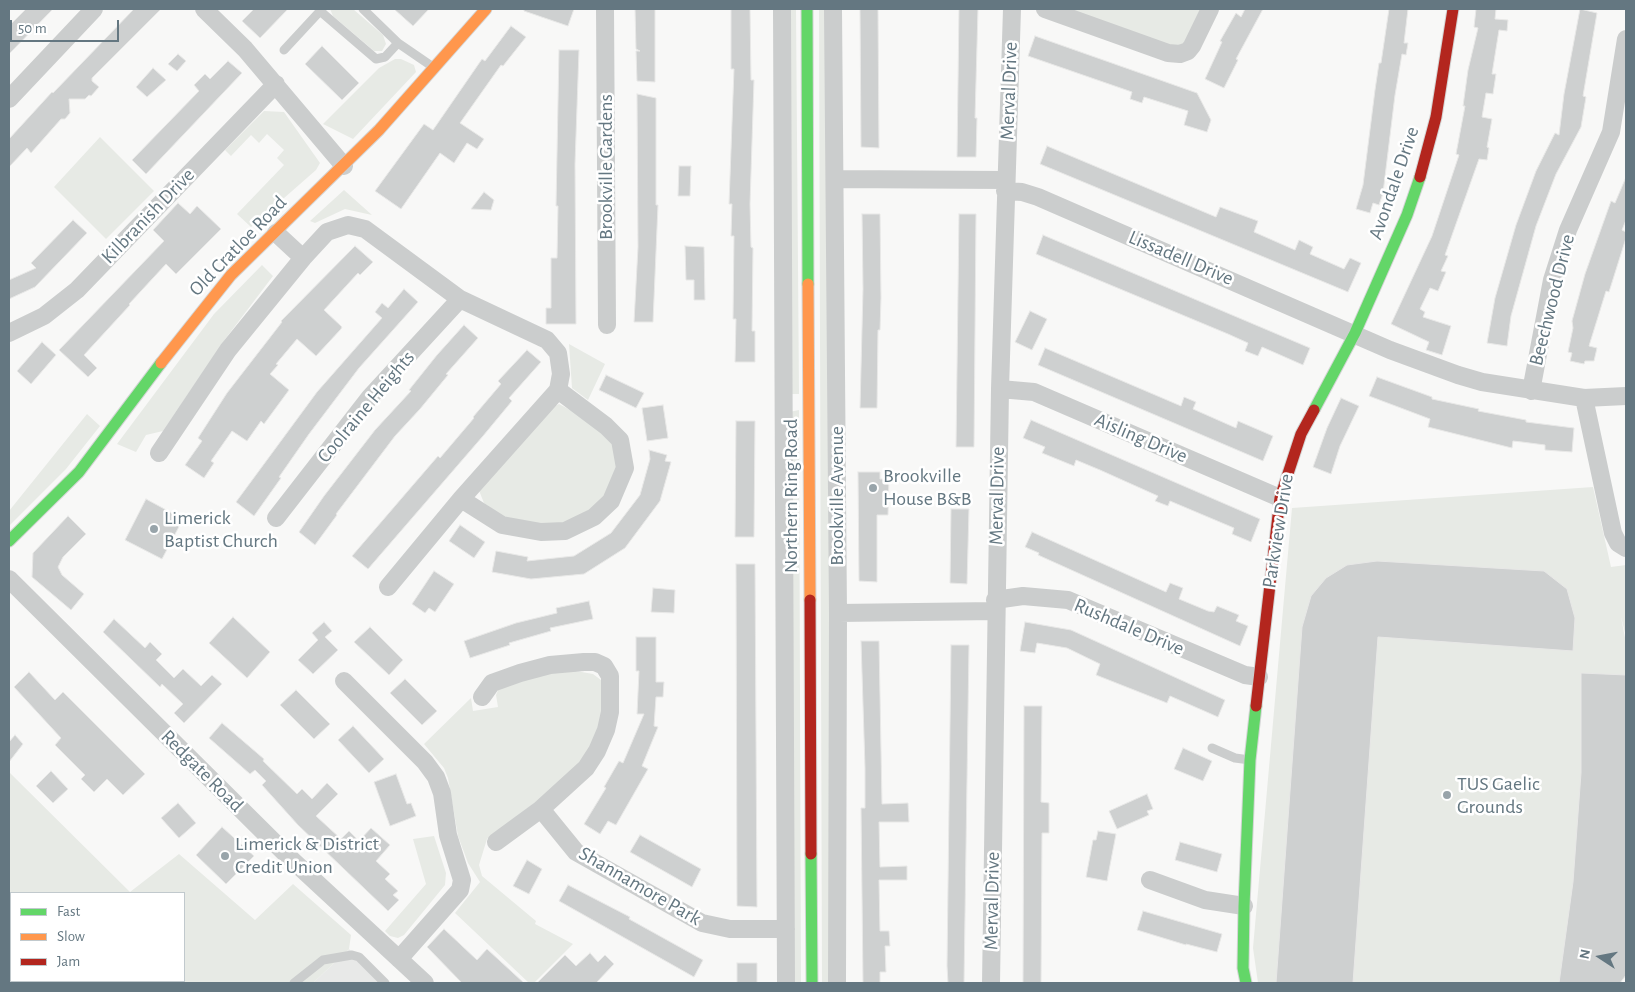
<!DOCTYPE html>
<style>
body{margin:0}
#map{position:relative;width:1635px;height:992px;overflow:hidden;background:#f8f8f7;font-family:"Alegreya Sans",sans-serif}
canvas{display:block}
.frame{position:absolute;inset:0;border:10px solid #647781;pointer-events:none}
.legend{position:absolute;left:10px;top:892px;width:175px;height:90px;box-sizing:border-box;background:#fff;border:1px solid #c1c9cd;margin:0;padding:6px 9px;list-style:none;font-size:15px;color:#647781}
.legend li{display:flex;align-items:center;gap:10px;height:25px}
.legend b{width:25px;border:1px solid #c1c9cd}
.north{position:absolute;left:1575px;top:932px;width:50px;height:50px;-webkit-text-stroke:4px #fff;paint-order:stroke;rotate:281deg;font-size:14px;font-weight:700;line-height:20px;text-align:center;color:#647781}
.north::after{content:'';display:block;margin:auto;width:18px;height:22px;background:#647781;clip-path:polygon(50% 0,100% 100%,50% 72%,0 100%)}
.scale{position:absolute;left:10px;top:20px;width:109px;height:22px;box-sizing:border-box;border:2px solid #647781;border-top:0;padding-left:6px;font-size:15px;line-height:18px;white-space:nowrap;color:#647781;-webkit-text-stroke:4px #fff;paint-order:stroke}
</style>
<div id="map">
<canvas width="1635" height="992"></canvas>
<div class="frame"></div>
<ul class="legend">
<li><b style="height:6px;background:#63d668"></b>Fast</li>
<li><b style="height:6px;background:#ff974d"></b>Slow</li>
<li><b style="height:6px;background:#b3261e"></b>Jam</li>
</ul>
<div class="north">N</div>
<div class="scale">50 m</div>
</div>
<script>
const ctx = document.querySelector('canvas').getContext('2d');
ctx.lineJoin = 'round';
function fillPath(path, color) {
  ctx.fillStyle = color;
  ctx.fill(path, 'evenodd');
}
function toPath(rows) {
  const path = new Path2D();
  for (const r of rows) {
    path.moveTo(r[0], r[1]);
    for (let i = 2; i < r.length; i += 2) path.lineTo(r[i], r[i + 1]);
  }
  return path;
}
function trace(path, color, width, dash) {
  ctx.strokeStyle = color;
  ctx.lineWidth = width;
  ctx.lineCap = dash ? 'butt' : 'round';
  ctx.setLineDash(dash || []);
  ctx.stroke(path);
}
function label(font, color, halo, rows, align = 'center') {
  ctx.font = font + ' "Alegreya Sans",sans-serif';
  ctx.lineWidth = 5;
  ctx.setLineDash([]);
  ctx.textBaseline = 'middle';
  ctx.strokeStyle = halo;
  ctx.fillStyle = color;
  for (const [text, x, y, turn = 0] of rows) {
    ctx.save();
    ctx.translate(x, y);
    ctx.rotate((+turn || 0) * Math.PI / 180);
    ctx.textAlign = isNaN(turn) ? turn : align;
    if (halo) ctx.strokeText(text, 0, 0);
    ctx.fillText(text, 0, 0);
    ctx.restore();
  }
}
fillPath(toPath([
 [349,949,383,983,313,983]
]), '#e8e9e8');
fillPath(toPath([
 [330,9,353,9,383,35,386,44,382,51,374,51,333,16],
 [788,9,796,9,799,394,789,394],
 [819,9,829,9,831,983,822,983],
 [1063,9,1203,9,1191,38,1178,48],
 [395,59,401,59,414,65,416,72,353,139,323,124,379,68],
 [264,111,284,112,320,163,316,170,251,227,237,214,284,165,277,158,284,150,267,134,259,143,251,135,231,156,225,150],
 [100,137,154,191,106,239,54,187],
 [344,190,372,215,345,209,315,223,310,221],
 [262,265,273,276,226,338,163,431,146,435,136,452,117,444,214,314],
 [569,344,605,364,588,400,572,388],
 [559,404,602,427,615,442,617,474,604,502,561,525,528,526,502,516,484,503,478,488,552,407],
 [799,410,801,983,788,983,789,412],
 [87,414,100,426,66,469,9,526,9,511],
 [1593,487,1611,567,1626,565,1626,637,1621,617,1626,643,1626,975,1620,983,1258,983,1253,948,1292,508],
 [576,671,593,674,601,680,603,689,600,726,585,756,562,782,487,839,479,865,482,876,536,921,535,924,573,944,534,983,529,983,455,913,480,882,468,863,458,836,448,778,444,768,424,744,471,698,473,711,498,707,496,695,499,688,540,674],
 [9,772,130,892,179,854,255,920,293,884,351,935,349,949,313,983,9,983],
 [11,893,184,893,184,981,11,981],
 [434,836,446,873,445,885,404,935,398,938,390,936,385,931,426,884,413,839]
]), '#e7eae5');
const building = toPath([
 [26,9,53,9,9,54,9,26,26,9],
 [134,9,161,9,92,78,92,81,99,87,91,96,89,95,85,99,69,99,70,113,65,119,61,119,31,153,27,148,9,167,9,139,52,92,53,93,134,9],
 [254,9,288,9,260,38,242,21,254,9],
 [394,9,429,9,413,26,394,9],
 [524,9,574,9,568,26,524,11,524,9],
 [635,9,655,9,655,82,637,81,636,51,640,51,636,49,635,9],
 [731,9,750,9,751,80,754,80,750,204,751,247,753,248,752,331,755,331,755,362,735,362,736,319,733,319,734,236,731,236,732,204,729,204,734,69,731,69,731,9],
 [860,9,878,9,879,148,861,147,860,9],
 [959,9,978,9,975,118,977,118,976,157,957,157,959,9],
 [1245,9,1263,9,1236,59,1238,60,1224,88,1205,79,1222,42,1220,41,1236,13,1241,17,1245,9],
 [1389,9,1408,9,1404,43,1408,43,1406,55,1402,54,1395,95,1383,193,1379,205,1373,203,1370,213,1356,209,1363,185,1375,90,1379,63,1381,63,1389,9],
 [1476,9,1496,9,1495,19,1508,20,1507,31,1499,30,1492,74,1496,74,1493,94,1486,93,1482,117,1492,119,1487,147,1489,148,1487,160,1479,159,1445,255,1448,256,1441,271,1446,272,1438,291,1430,288,1420,309,1425,312,1423,317,1451,326,1442,355,1426,350,1429,342,1391,324,1432,236,1459,155,1456,154,1465,106,1463,106,1468,70,1478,28,1474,27,1476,9],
 [1580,9,1597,13,1583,96,1586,97,1581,127,1556,174,1536,226,1511,316,1507,346,1487,343,1495,298,1516,225,1536,171,1555,133,1559,135,1564,94,1580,9],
 [511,26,526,37,503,66,501,65,460,123,484,139,477,149,467,143,454,163,440,153,401,209,375,191,424,124,433,130,482,59,485,61,511,26],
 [1035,36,1197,93,1211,120,1207,132,1184,125,1188,111,1144,97,1142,103,1130,99,1132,92,1028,56,1035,36],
 [322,46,359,83,342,100,305,64,322,46],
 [559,50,579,50,575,164,576,324,546,324,546,308,551,308,551,258,557,258,558,206,556,206,559,50],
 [178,54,186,61,177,71,168,64,178,54],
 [228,61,242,73,146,174,132,160,199,91,194,85,205,74,210,79,228,61],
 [153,68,166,80,147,97,136,87,153,68],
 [637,94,656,98,656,205,658,205,653,322,634,322,638,247,637,94],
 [1047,146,1216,217,1220,207,1258,221,1254,232,1295,250,1299,240,1313,247,1310,254,1344,269,1350,258,1361,263,1348,292,1040,164,1047,146],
 [679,166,691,166,690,196,678,196,679,166],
 [1626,177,1626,220,1622,230,1626,232,1626,238,1609,292,1606,291,1589,346,1597,348,1594,361,1585,361,1584,364,1570,361,1572,353,1568,352,1573,328,1572,321,1585,274,1611,201,1615,203,1626,177],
 [484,192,494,200,491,210,471,209,484,192],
 [178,203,190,214,197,206,221,229,176,274,166,264,129,304,130,305,84,355,97,368,88,377,59,350,164,241,153,230,178,203],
 [862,214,880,214,881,298,880,330,878,330,877,408,860,408,863,289,862,214],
 [959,214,976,214,974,447,956,447,959,214],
 [73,220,87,233,35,287,9,299,9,280,36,268,31,263,73,220],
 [1043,235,1310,348,1303,365,1262,347,1258,356,1245,351,1248,343,1228,334,1036,254,1043,235],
 [355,246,373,262,360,275,358,273,324,310,342,327,341,329,316,356,297,339,276,364,278,365,270,374,289,390,264,424,261,421,247,441,232,431,211,461,214,463,204,478,185,465,202,441,198,438,227,393,282,322,281,321,355,246],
 [685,246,704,247,705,300,694,300,694,280,686,280,685,246],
 [404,289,418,302,359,368,309,434,279,477,281,478,254,516,236,502,317,392,382,318,375,312,382,303,388,308,404,289],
 [1030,311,1047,319,1032,350,1015,342,1030,311],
 [464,325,478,338,446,374,448,375,420,409,395,436,336,514,337,515,315,545,299,532,324,496,375,430,411,391,409,390,437,355,464,325],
 [42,342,56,355,31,384,17,371,42,342],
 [1045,348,1181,406,1184,397,1196,402,1193,409,1236,428,1238,421,1273,436,1263,461,1038,365,1045,348],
 [527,350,541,362,509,398,512,401,483,436,368,569,352,556,413,485,438,456,440,458,474,418,473,417,501,384,498,381,527,350],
 [606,375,644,393,636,408,599,390,606,375],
 [1377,377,1432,397,1432,399,1479,409,1478,411,1526,420,1526,422,1574,428,1572,452,1545,450,1545,445,1522,442,1513,441,1512,448,1428,427,1430,419,1369,396,1377,377],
 [1341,398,1359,406,1340,446,1331,474,1313,467,1327,428,1341,398],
 [663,405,668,438,647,441,642,408,663,405],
 [1031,420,1260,519,1251,542,1232,534,1234,528,1170,501,1168,506,1155,501,1158,496,1100,470,1076,460,1074,466,1042,453,1045,447,1023,438,1031,420],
 [736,421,755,421,754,537,735,537,736,421],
 [649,450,667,455,665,461,671,462,660,501,625,548,584,574,531,579,492,572,496,551,528,557,527,561,574,556,611,533,640,495,650,459,649,450],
 [858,472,880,472,880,479,889,479,888,515,877,515,877,582,859,581,858,472],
 [146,499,183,519,162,559,125,540,146,499],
 [951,509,969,509,967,584,950,583,951,509],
 [68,516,86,534,63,557,58,567,62,575,84,594,71,610,32,577,33,553,68,516],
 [460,525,485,542,474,558,449,541,460,525],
 [1032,532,1166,592,1170,583,1183,588,1179,599,1208,611,1214,612,1217,606,1239,615,1236,621,1248,626,1240,646,1038,555,1039,553,1025,547,1032,532],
 [1377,561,1544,571,1567,589,1575,618,1573,651,1378,637,1353,983,1276,983,1302,627,1311,596,1326,578,1347,565,1377,561],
 [736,564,755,564,757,907,737,906,736,564],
 [434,571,454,584,435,612,429,608,425,613,412,604,434,571],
 [653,588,675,590,674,613,651,612,653,588],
 [589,601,593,619,550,628,551,631,509,643,510,645,470,658,464,641,516,623,557,613,556,608,589,601],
 [233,617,270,652,247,678,209,643,233,617],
 [114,619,145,648,150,642,162,654,156,660,174,678,183,669,201,686,212,675,222,684,184,723,174,713,183,704,162,684,160,687,103,632,114,619],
 [324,622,332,631,325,637,338,650,313,674,298,660,318,640,312,633,324,622],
 [1025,622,1071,630,1225,700,1218,717,1170,696,1167,703,1096,675,1100,664,1067,648,1037,643,1035,653,1020,651,1025,622],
 [370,627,403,660,389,675,354,642,370,627],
 [636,637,656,637,656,682,664,682,663,697,656,697,654,726,658,727,642,766,648,769,616,825,608,821,600,834,584,824,606,788,604,787,619,761,623,763,644,714,637,714,639,671,636,671,636,637],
 [861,641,879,641,882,804,908,803,909,822,879,822,880,867,907,866,907,880,879,880,880,931,889,931,890,946,885,946,886,972,880,972,880,983,863,983,861,808,865,808,865,768,861,641],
 [951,645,969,645,964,983,948,983,947,966,951,645],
 [29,672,55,700,63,692,145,774,123,795,107,779,94,792,81,779,85,775,55,745,61,738,14,687,29,672],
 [1581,673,1626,675,1626,975,1620,983,1559,983,1573,882,1581,773,1581,673],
 [405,679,437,711,422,725,390,693,405,679],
 [296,690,330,724,314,739,280,705,296,690],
 [1024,706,1042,706,1041,802,1049,803,1049,833,1042,833,1041,983,1023,983,1024,706],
 [222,723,264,759,263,761,297,794,302,789,312,799,327,783,338,794,316,816,341,839,349,831,359,841,371,828,390,845,376,861,390,874,385,879,398,891,393,895,399,900,388,911,298,825,262,785,266,781,255,770,250,774,209,738,222,723],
 [353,726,384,759,369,773,338,740,353,726],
 [15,735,23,744,9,762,9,742,15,735],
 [1183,748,1212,761,1203,781,1174,769,1183,748],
 [51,771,68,789,53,803,36,786,51,771],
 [396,774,407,804,411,803,416,816,390,826,374,782,396,774],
 [1147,794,1153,809,1147,811,1149,815,1117,829,1109,811,1147,794],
 [178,803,196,823,179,838,161,818,178,803],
 [222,827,254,856,226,884,196,855,222,827],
 [1098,831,1116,834,1107,881,1086,877,1093,840,1096,840,1098,831],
 [640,835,701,869,692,887,630,852,640,835],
 [1180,842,1222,854,1217,872,1175,860,1180,842],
 [527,860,542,869,529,894,513,886,527,860],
 [568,885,630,917,629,919,703,960,694,977,559,901,568,885],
 [1143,911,1222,934,1217,952,1186,944,1186,945,1137,930,1143,911],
 [444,929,477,960,487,949,524,983,462,983,427,947,444,929],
 [590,953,598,962,605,955,614,964,596,983,537,983,565,955,576,966,590,953],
 [737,963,757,963,757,983,737,983,737,963]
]);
fillPath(building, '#ced0d0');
trace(building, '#e8e8e7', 1);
const fast = toPath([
 [807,9,808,284],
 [1314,410,1355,333,1407,215,1420,177],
 [9,541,79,472,161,363],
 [811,854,812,983],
 [1246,983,1243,968,1244,906,1250,760,1256,706]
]);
const slow = toPath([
 [808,284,810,600],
 [161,363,231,275,379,130,486,9]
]);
const jam = toPath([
 [1420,177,1436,117,1453,9],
 [810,600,811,854],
 [1256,706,1280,498,1301,434,1314,410]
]);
trace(fast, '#d4d5d5', 13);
trace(slow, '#d4d5d5', 13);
trace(jam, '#d4d5d5', 13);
trace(toPath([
 [363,9,398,43,433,67],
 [320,11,376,59,385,57,398,43],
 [284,50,322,9],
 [1212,748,1235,758,1250,760],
 [294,983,323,960,352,955,359,957,385,983]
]), '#cbcdcd', 9);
trace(toPath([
 [204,9,245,49,344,166],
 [605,9,607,325],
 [782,9,786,983],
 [833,9,838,613,837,983],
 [1045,9,1168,53,1180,54,1188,51,1192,46,1210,9],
 [9,99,94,9],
 [835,179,1005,180],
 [1005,191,1022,192,1038,197,1390,350,1458,375,1482,382,1584,398,1626,396],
 [276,233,303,258,327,232,348,225,365,229,460,299,547,340,558,353,561,374,558,390,461,499,388,587],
 [9,333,44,316,77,290,276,84],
 [1000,389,1034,392,1280,498],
 [1531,391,1552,280,1568,230,1611,132,1626,39],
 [1584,398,1613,533,1618,543,1626,548],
 [159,453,228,350,303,258],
 [461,499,502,525,541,532,565,531,594,517,611,501,625,468,620,440,606,426,558,390],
 [276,518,370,397,460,299],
 [9,579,290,858,425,983],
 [995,600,1023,596,1068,600,1245,675,1259,677],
 [838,613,996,611],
 [344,681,425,762,436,777,442,793,448,835,462,880,460,890,399,959],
 [482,697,492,683,520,673,550,665,584,662,595,662,604,666,610,676,610,712,606,730,597,751,586,768,541,809,576,852,702,923,730,929,786,929],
 [496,842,541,809],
 [1150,880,1205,900,1244,906],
 [991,983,1000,389,1012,9]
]), '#cbcdcd', 18);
trace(fast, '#63d668', 11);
trace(slow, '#ff974d', 11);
trace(jam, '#b3261e', 11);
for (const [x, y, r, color] of [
 [873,488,5,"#98a4aa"],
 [154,529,5,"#98a4aa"],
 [1447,795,5,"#98a4aa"],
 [225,856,5,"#98a4aa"]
]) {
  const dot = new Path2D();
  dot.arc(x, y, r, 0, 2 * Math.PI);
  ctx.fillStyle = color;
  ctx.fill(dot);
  trace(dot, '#fff', 2);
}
label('20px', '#647781', '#fff', [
 ["Merval Drive",1009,91,-88],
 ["Brookville Gardens",606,167,-90],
 ["Avondale Drive",1394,183,-71],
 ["Kilbranish Drive",148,216,-46],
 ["Old Cratloe Road",238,246,-46],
 ["Lissadell Drive",1181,258,23],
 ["Beechwood Drive",1552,300,-76],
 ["Coolraine Heights",366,407,-50],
 ["Aisling Drive",1141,438,23],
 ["Northern Ring Road",791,496,-90],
 ["Brookville Avenue",837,496,-90],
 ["Merval Drive",997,496,-89],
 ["Parkview Drive",1278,531,-81],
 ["Rushdale Drive",1129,627,23],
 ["Redgate Road",202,771,45],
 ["Shannamore Park",640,886,30],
 ["Merval Drive",992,901,-89]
]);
label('20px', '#647781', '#fff', [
 ["Brookville",883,476],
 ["House B&B",883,499],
 ["Limerick",164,518],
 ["Baptist Church",164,541],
 ["TUS Gaelic",1457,784],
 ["Grounds",1457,807],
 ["Limerick & District",235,844],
 ["Credit Union",235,867]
], 'left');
</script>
